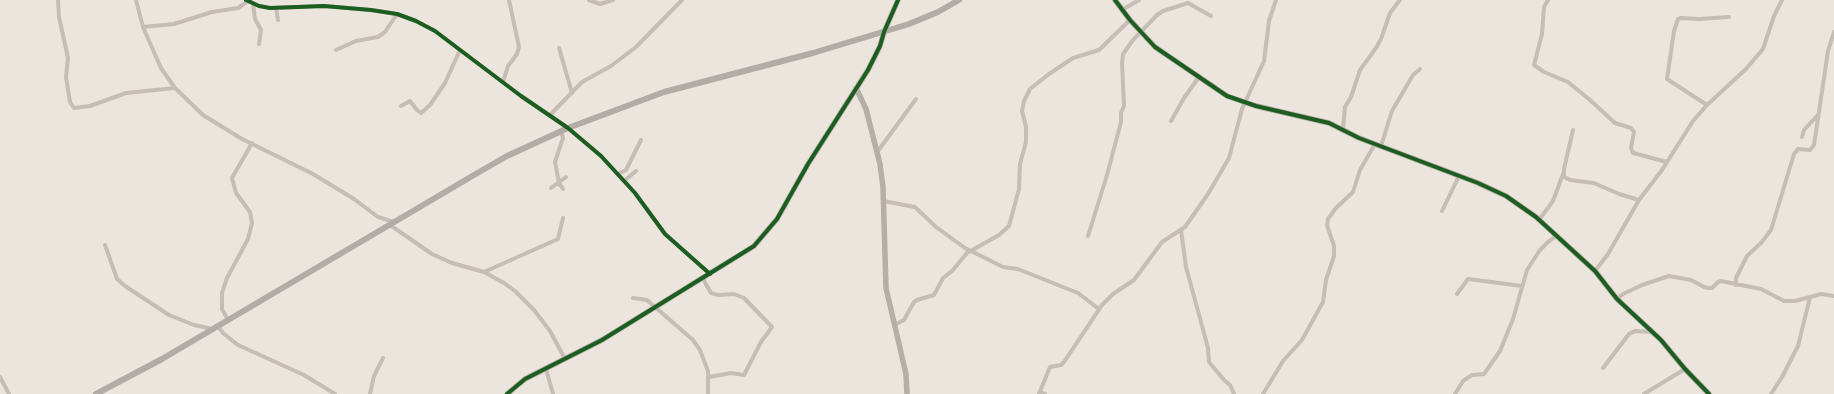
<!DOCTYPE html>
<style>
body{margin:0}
canvas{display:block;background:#ece5dd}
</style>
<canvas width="1834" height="394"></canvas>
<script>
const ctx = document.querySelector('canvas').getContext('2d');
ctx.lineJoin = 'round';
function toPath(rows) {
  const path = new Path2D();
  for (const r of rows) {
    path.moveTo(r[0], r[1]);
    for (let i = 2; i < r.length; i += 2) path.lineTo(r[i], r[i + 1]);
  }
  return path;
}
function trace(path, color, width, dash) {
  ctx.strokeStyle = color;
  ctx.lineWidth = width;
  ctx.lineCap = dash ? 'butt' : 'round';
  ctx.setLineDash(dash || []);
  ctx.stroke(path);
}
trace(toPath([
 [58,0,59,17,68,58,66,77,70,102,74,108,90,106,126,93,175,88],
 [136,0,143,27,161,68,175,88,203,115,242,139,313,174,354,199,378,217,394,222],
 [246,0,259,6,270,8,324,6,371,10,397,14,416,21,435,31,521,96,568,128,601,156,635,193,665,234,710,274],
 [589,0,600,4,613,0],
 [1548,0,1544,7,1542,34,1534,65,1544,72,1568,82,1590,100,1615,123,1631,128,1634,132,1631,148,1633,153,1667,162],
 [253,4,255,19,261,30,259,44],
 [276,8,278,20],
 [1122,10,1139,0],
 [143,27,174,24,212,12,238,8,248,1],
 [559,48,572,93],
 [336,50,356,41,378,37,385,32,397,14],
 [503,82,508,66,517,54,519,47,509,0],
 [1707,105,1667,79,1674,31,1678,19,1681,18,1699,19,1729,17],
 [401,106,410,101,417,110,421,113,430,105,445,83,460,50],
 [550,115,582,82,611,66,636,47,682,0],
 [1171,121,1184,98,1199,77],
 [1343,129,1345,107,1351,97,1360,70,1376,48,1381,39,1390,13,1400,0],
 [1573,130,1564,169,1564,177,1570,180,1594,183,1619,194,1639,200],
 [561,132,563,138,555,162,559,183,563,189],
 [1802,137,1804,130,1818,115],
 [1381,146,1392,111,1413,75,1420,69],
 [878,151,916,99],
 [618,174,626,170,641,140],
 [624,181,636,171],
 [551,188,566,177],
 [883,201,915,207,936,227,965,248,1003,267,1018,269,1078,293,1099,309],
 [1442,211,1459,176],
 [1539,220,1553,201,1563,174],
 [390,225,432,254,452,263,484,272,504,283,515,291,534,310,550,331,565,359],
 [1181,230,1186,267,1208,348,1209,362,1224,380,1230,385,1234,394],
 [1088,236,1107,175,1121,122,1121,113,1124,106,1122,63,1123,54,1133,40,1157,15,1163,11,1188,3,1211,16],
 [105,245,117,279,125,286,169,315,194,325,213,329],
 [1595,271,1608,254,1639,200,1662,170,1693,121,1707,105,1746,69,1763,49,1774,16,1782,0],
 [484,272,558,239,563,218],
 [703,279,711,293,718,295,734,294,744,298,772,327,761,342,744,375,731,373,709,377],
 [1736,285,1736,278,1747,256,1761,243,1771,230,1794,154,1798,149,1810,150,1814,145,1828,51,1834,32],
 [1457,294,1468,279,1522,286],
 [633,298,647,300,693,340,700,350,708,371,708,394],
 [1617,299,1623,294,1642,285,1669,276,1691,280,1704,287,1709,288,1712,288,1718,282,1721,281,1761,289,1784,301,1795,301,1821,294,1834,296],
 [228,320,222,309,222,293,227,278,248,239,252,223,250,212,236,193,232,178,252,143],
 [894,325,904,320,914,302,917,300,934,295,943,278,952,271,967,253,999,235,1009,226,1019,189,1020,164,1026,142,1026,127,1022,111,1024,101,1030,89,1049,74,1073,58,1099,50,1130,20],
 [218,326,223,333,238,345,304,375,335,394],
 [1603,368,1629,334,1635,331,1652,332],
 [546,369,553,394],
 [0,377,9,394],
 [1040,392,1045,394],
 [370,394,374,376,383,358],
 [1039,394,1050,367,1061,365,1064,362,1102,305,1113,294,1134,280,1162,242,1185,227,1208,194,1229,158,1242,109,1264,61,1269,21,1276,0],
 [1263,394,1283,361,1302,340,1323,302,1326,280,1334,256,1334,246,1327,225,1328,219,1336,208,1353,192,1360,170,1375,144],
 [1455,394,1463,381,1472,375,1484,374,1500,351,1513,319,1527,270,1540,250,1548,242,1556,236],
 [1644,394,1685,369],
 [1771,394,1782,377,1798,346,1810,297]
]), '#c5bdb6', 4);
trace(toPath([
 [1115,0,1130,20,1155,47,1227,96,1256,106,1329,123,1359,138,1478,183,1506,196,1536,217,1595,271,1617,299,1661,340,1685,369,1709,394],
 [856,88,866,109,880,164,883,187,886,288,906,374,907,394],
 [507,394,525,379,602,340,754,246,777,219,808,164,868,70,880,46,884,32,898,0]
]), '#b6aea7', 5.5);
trace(toPath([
 [96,394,162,359,474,175,507,156,568,128,664,92,813,53,909,24,938,12,959,0]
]), '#b3aca6', 6);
trace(toPath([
 [246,0,259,6,270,8,324,6,371,10,397,14,416,21,435,31,521,96,568,128,601,156,635,193,665,234,710,274],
 [1115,0,1130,20,1155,47,1227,96,1256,106,1329,123,1359,138,1478,183,1506,196,1536,217,1595,271,1617,299,1661,340,1685,369,1709,394],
 [507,394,525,379,602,340,754,246,777,219,808,164,868,70,880,46,884,32,898,0]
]), '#1b5e20', 4);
</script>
